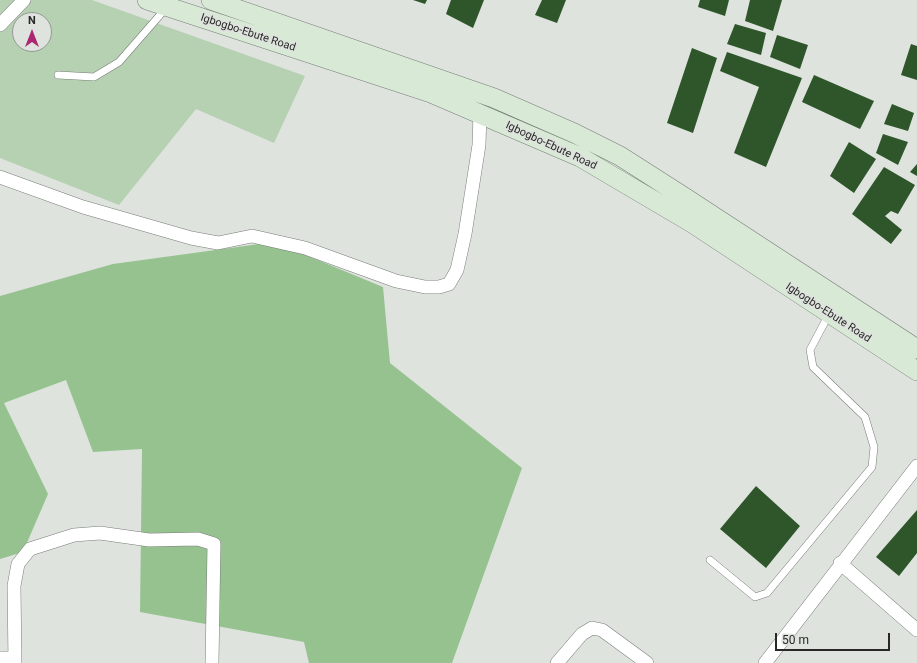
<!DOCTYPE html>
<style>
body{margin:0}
#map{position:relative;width:917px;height:663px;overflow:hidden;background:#dee3de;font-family:Roboto,sans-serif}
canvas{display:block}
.north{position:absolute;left:12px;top:12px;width:40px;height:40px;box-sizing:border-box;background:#dee3de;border:1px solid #959995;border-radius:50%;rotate:0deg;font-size:11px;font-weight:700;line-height:16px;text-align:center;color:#282927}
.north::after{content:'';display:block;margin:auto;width:14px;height:18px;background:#ab2771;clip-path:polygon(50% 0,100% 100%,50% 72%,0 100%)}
.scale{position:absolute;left:775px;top:633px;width:115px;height:18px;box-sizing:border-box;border:2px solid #282927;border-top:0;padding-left:5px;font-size:12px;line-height:14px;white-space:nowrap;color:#282927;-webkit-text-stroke:3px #dee3de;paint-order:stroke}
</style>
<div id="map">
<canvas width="917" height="663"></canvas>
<div class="north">N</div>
<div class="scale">50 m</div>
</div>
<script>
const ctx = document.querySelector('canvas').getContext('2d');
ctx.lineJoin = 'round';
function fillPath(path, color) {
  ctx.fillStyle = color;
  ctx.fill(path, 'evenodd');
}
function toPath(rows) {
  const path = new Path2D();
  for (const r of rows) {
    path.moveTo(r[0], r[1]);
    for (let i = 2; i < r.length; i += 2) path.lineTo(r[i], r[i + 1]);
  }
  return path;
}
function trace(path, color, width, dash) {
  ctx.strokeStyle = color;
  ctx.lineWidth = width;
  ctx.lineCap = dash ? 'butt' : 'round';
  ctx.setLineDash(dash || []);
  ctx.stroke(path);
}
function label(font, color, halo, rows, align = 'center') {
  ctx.font = font + ' Roboto,sans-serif';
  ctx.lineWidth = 4;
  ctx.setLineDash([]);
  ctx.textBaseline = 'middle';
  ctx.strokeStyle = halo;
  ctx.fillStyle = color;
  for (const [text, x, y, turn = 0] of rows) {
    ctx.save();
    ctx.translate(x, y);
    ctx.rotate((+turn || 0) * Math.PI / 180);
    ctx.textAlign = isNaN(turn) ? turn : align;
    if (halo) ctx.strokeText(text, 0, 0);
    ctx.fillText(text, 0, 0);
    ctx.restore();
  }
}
fillPath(toPath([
 [0,0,92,0,305,76,274,143,196,109,119,205,0,158],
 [20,20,44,20,44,44,20,44]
]), '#b5d1b1');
fillPath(toPath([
 [274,242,383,287,390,363,522,468,452,663,309,663,304,642,140,612,142,449,93,452,66,380,4,403,48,494,23,552,0,559,0,296,113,264]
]), '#96c290');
fillPath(toPath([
 [413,0,427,0,425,4],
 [451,0,484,0,473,28,446,14],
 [542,0,566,0,557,23,535,15],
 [700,0,729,0,725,16,698,7],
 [750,0,782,0,773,31,745,21],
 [735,24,766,33,761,55,727,44],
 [777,35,808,45,800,69,770,57],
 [911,44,917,46,917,80,901,75],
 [692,48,717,58,693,133,667,123],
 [727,52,802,78,766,167,734,153,759,87,720,71],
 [814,75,874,101,860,129,802,102],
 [892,104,914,113,908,131,884,124],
 [883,134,908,142,898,165,876,153],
 [849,142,876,159,854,193,830,176],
 [917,164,917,176,910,172],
 [884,167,915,185,898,214,891,211,885,216,902,230,891,244,852,214],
 [756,486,800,526,766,568,720,529],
 [917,510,917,553,899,576,876,557]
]), '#2f562a');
const lane = toPath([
 [58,75,94,77,119,62,167,7],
 [710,560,755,597,767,593,872,467,874,447,865,417,813,367,810,350,829,314]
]);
const street = toPath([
 [0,25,24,0],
 [0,177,83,207,191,238,218,243,252,236,305,248,396,281,425,287,439,287,449,284,457,270,465,234,479,145,480,113],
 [840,563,917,630],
 [0,658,15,658],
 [15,663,14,586,18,564,30,549,74,535,100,533,149,540,198,539,214,544,212,663],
 [557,663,582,634,592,628,602,630,647,663],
 [765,663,917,466]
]);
const secondary = toPath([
 [147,0,431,93,580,157,692,223,917,371],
 [211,0,494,98,574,133,620,156,681,195,917,349]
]);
trace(lane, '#787d78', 8);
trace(street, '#787d78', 14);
trace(secondary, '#787d78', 20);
trace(lane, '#fff', 7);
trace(street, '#fff', 13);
trace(secondary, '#d8ead6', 19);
label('11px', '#282927', '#dee3de', [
 ["Igbogbo-Ebute Road",248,33,18],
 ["Igbogbo-Ebute Road",551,146,25],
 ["Igbogbo-Ebute Road",828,313,33]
]);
</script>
